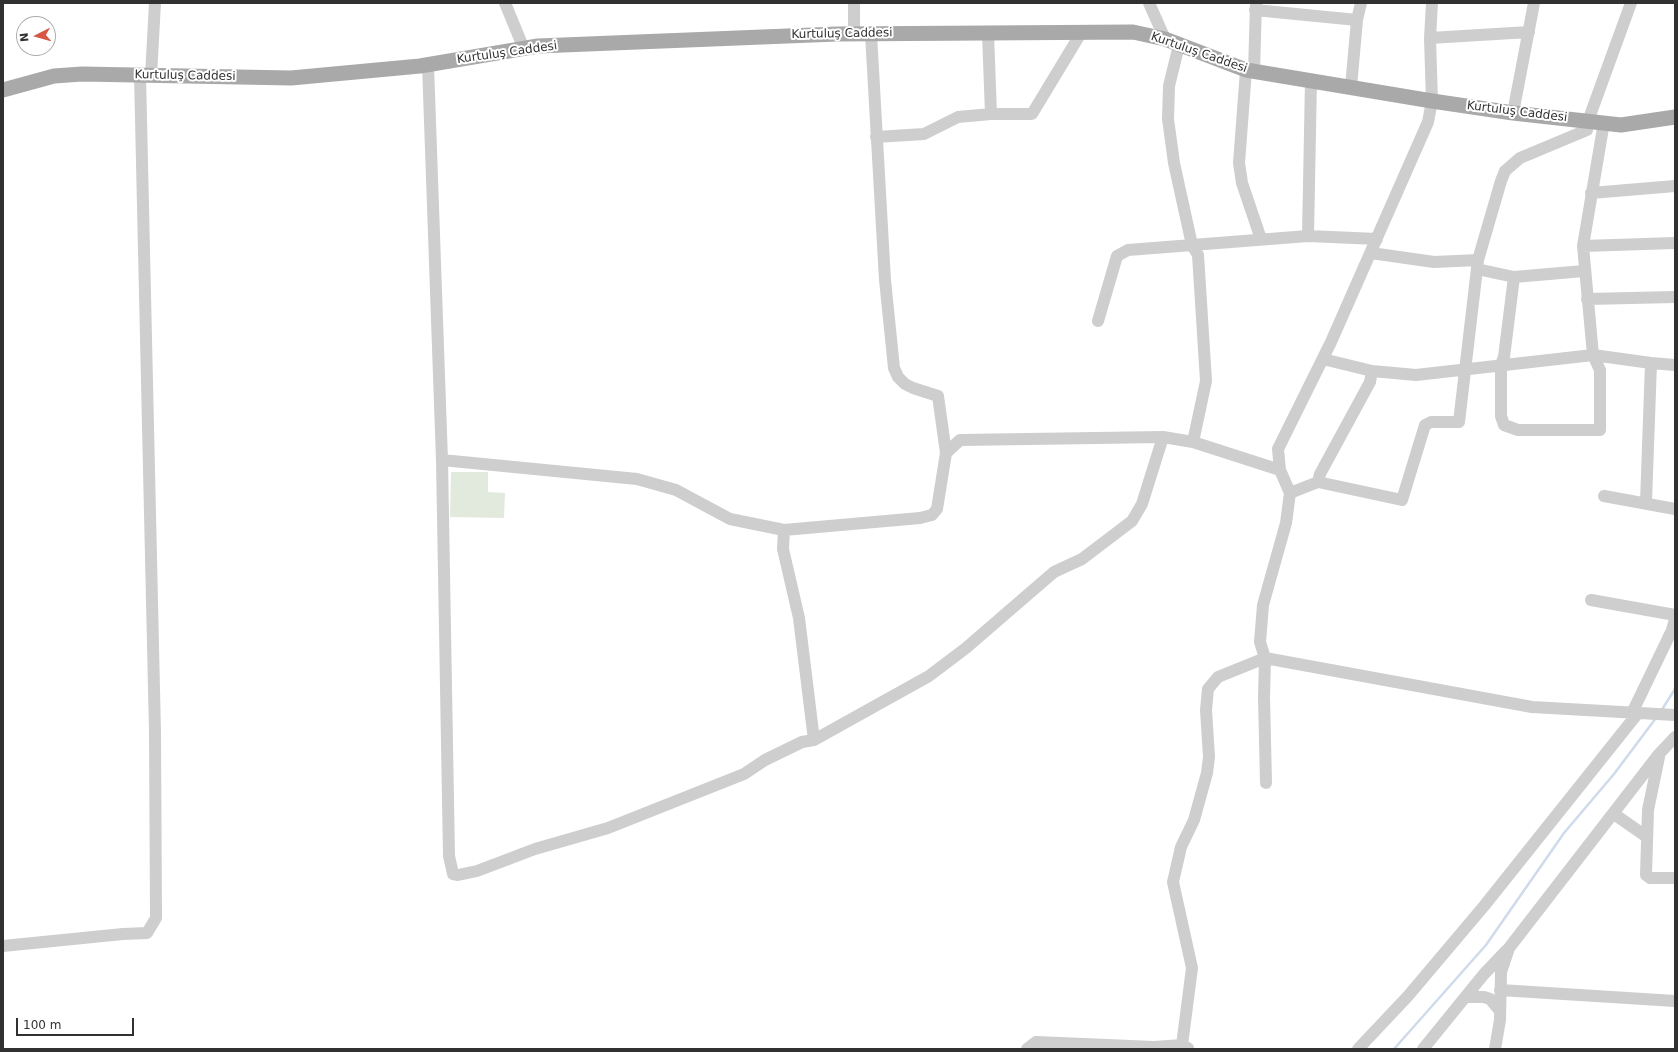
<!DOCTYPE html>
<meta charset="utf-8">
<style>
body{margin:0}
#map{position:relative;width:1678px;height:1052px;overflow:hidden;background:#fff;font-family:"DejaVu Sans",sans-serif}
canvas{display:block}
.frame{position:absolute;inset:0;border:4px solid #313131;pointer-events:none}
.north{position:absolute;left:16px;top:16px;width:40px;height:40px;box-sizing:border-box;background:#fff;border:1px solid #adadad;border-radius:50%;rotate:264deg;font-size:11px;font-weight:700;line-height:16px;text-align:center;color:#313131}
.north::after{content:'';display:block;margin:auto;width:14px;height:18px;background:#d85744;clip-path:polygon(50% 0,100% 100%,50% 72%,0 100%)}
.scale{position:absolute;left:16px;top:1018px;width:118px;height:18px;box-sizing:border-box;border:2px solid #313131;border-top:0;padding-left:5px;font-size:12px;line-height:14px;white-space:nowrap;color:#313131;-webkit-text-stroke:3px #fff;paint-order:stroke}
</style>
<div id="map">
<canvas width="1678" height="1052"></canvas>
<div class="frame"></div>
<div class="north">N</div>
<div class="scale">100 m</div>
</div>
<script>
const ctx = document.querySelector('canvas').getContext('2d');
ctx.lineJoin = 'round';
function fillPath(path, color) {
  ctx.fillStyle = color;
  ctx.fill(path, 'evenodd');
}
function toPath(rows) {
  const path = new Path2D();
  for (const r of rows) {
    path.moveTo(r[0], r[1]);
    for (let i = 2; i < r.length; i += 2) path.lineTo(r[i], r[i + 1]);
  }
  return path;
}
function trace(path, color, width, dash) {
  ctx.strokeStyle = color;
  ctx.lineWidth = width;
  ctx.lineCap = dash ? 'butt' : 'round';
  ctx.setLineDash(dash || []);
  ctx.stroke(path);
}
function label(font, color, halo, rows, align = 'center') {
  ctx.font = font + ' "DejaVu Sans",sans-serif';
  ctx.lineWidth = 4;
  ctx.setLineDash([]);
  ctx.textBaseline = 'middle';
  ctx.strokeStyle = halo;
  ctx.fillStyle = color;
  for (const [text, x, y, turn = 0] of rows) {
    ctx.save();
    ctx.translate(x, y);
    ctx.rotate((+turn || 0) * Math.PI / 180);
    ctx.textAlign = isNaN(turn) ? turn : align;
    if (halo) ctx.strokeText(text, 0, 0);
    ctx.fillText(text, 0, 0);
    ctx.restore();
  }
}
fillPath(toPath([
 [451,472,488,472,488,492,505,493,504,518,450,517]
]), '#e2eade');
trace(toPath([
 [1661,711,1675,689],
 [1394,1049,1486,945,1564,833,1614,774,1656,718]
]), '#cfdaeb', 2.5);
trace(toPath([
 [505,3,524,49],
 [1149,3,1165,39],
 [1432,3,1430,38,1432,101,1428,122,1331,342,1278,449,1280,470,1290,493,1286,523,1263,605,1260,642,1265,658,1532,707,1675,715],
 [1255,10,1357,20],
 [988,33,991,114],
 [854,34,854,3],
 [1430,38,1529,32],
 [1179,45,1169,86,1168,119,1174,163,1192,245,1198,255,1206,381,1193,442],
 [428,65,442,460,449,856,453,874,458,875,477,871,535,849,608,828,744,774,765,760,802,742,814,740,929,676,966,648,1054,572,1082,559,1132,521,1142,504,1163,437],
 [1246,70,1239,163,1242,183,1261,239],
 [1254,72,1256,3],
 [151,76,155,3],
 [1351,87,1357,20,1361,3],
 [1513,113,1534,3],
 [876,137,924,134,958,117,991,114,1032,114,1081,33],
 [1591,193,1675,186],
 [1308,236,1311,80],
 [1583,246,1675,243],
 [1371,253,1434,262,1478,260],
 [1477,269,1514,277],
 [1584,271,1514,277,1504,357,1501,364,1501,416,1504,425,1518,430,1600,430,1600,370,1593,355,1583,246,1604,122],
 [1587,299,1675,297],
 [1098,321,1117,256,1128,250,1308,236,1377,239],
 [1323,359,1372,371,1416,375,1593,355,1651,363,1675,365],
 [946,453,960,440,1163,437,1193,442,1280,470],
 [442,460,637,479,676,490,730,519,784,530,920,518,932,515,937,509,946,453,938,396,913,388,905,384,898,377,894,368,885,280,871,34],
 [1318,482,1320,474,1370,382,1372,371],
 [1290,493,1318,482,1402,500,1425,425,1431,422,1459,422,1478,260,1501,181,1505,171,1520,158,1587,130,1588,121,1631,3],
 [1604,496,1675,509],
 [1646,502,1651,363],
 [784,530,783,549,799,618,814,740],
 [1591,600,1675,615],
 [1632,713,1672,630,1675,619],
 [1659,757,1648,810,1646,875,1650,878,1675,878],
 [1614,814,1647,837],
 [3,946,123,934,147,933,156,918,155,732,140,75],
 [1500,990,1675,1001],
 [1466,997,1484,997,1490,999,1500,1011],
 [1182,1045,1192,968,1173,882,1181,847,1194,820,1207,773,1209,757,1206,710,1208,689,1218,677,1265,658,1264,697,1266,783],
 [1027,1049,1036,1042,1154,1047,1182,1045,1188,1048],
 [1358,1049,1408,996,1484,906,1638,713],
 [1423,1049,1484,974,1507,950],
 [1495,1049,1500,1020,1501,972,1509,948,1659,754,1675,737]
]), '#cecece', 12);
trace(toPath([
 [3,90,54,76,82,74,291,78,420,66,538,46,837,34,1133,32,1165,39,1246,70,1432,101,1513,113,1621,125,1675,117]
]), '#a9a9a9', 15);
label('12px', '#313131', '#fff', [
 ["Kurtuluş Caddesi",842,34,-1],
 ["Kurtuluş Caddesi",507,53,-8],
 ["Kurtuluş Caddesi",1199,53,19],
 ["Kurtuluş Caddesi",185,76,1],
 ["Kurtuluş Caddesi",1517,112,7]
]);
</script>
